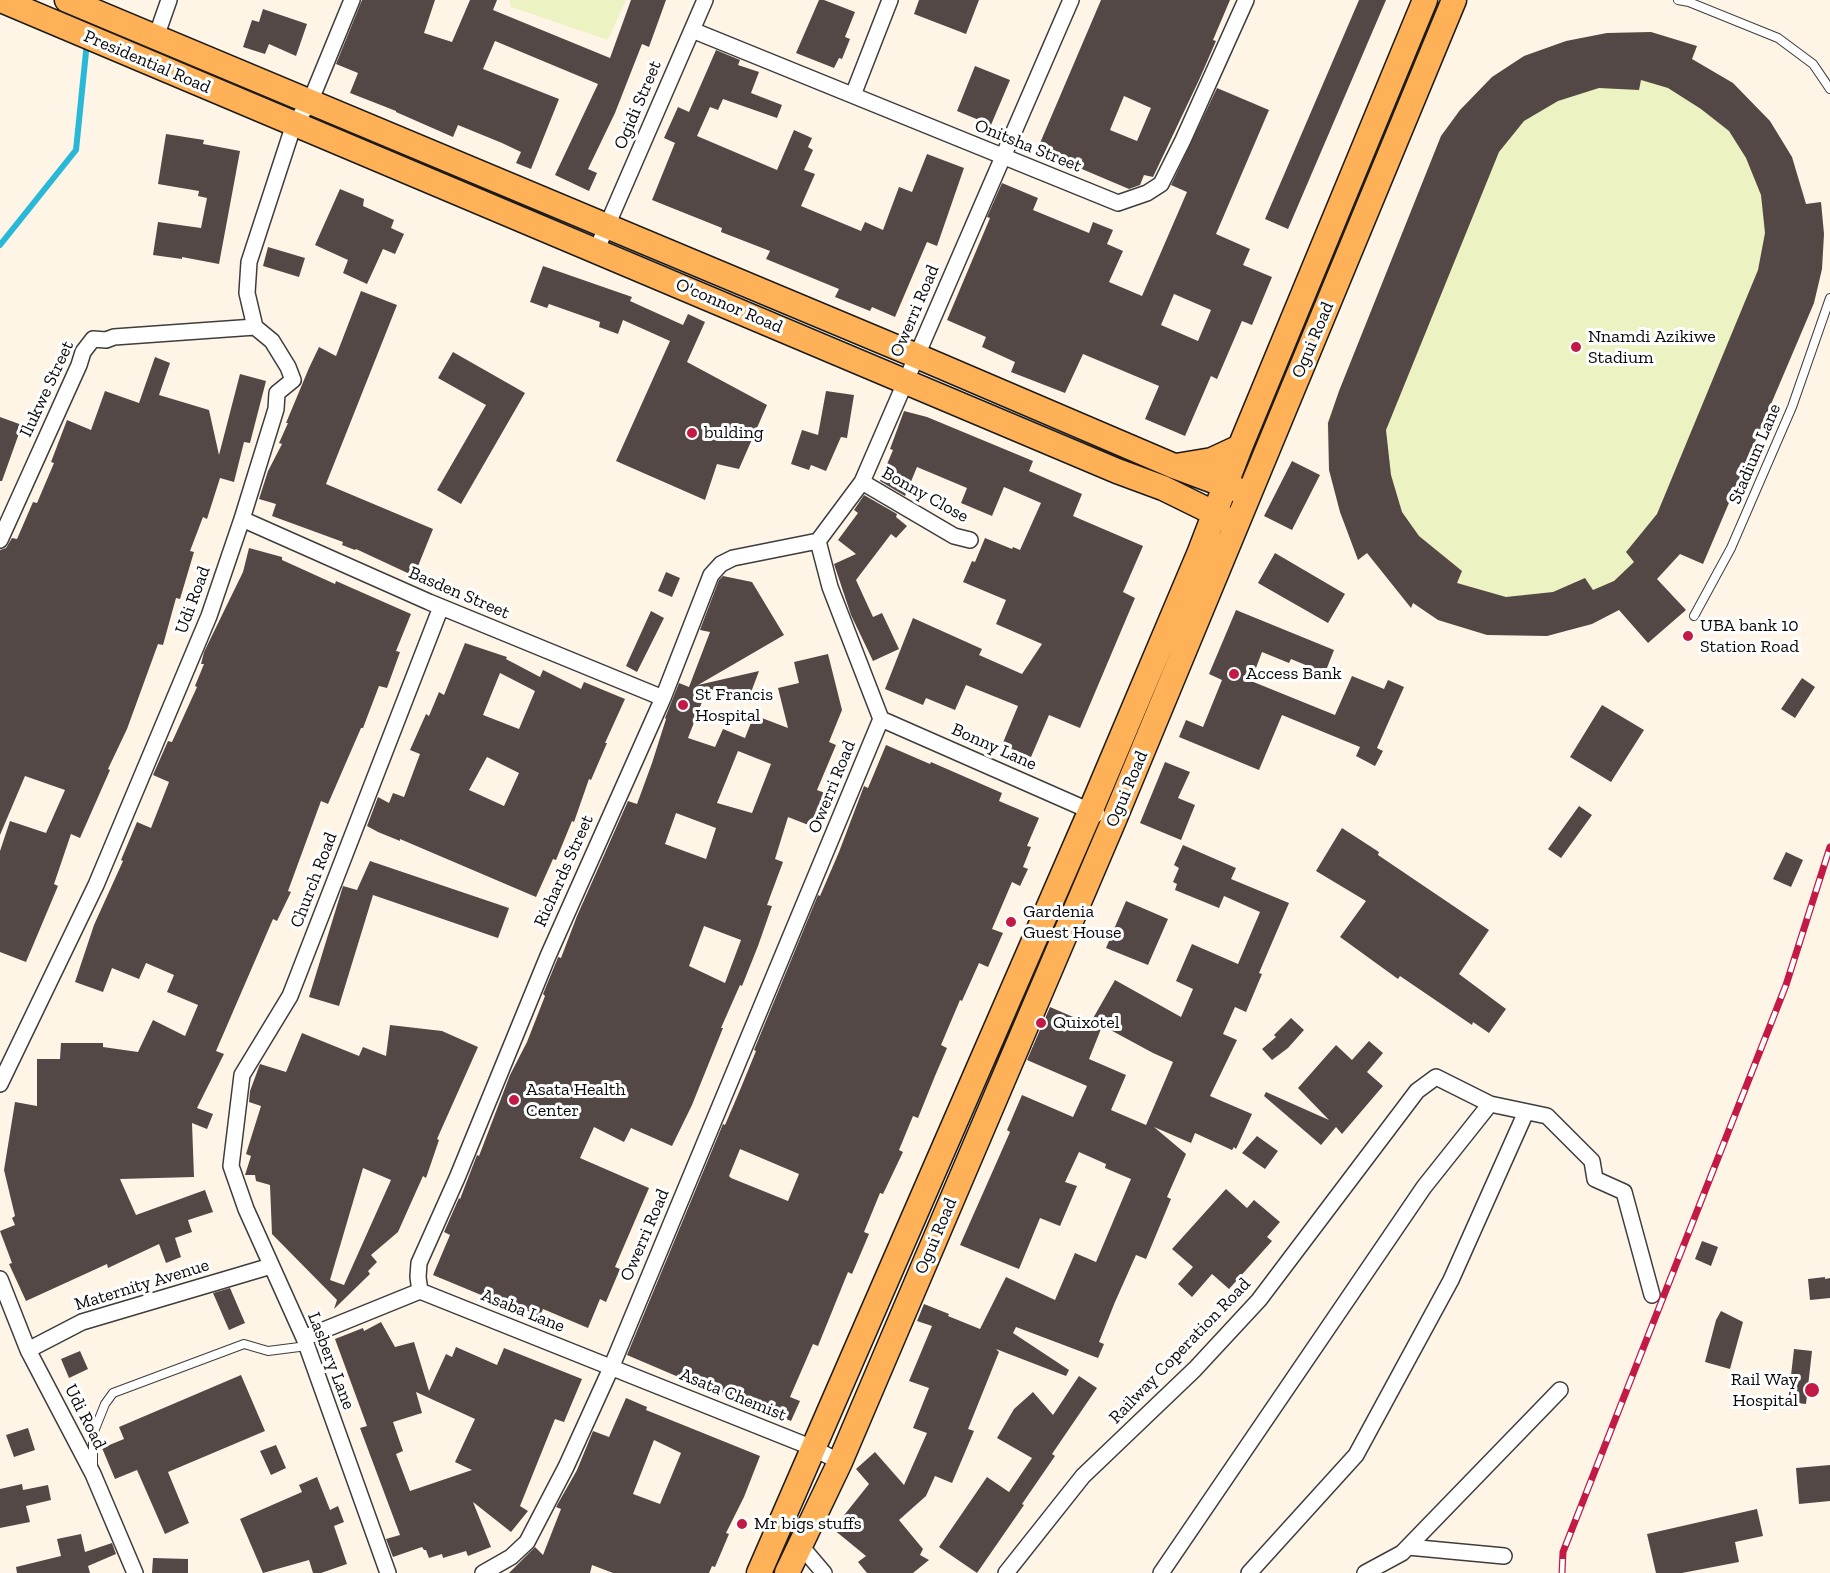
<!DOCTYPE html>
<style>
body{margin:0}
canvas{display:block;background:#fff5e7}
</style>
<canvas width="1830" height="1573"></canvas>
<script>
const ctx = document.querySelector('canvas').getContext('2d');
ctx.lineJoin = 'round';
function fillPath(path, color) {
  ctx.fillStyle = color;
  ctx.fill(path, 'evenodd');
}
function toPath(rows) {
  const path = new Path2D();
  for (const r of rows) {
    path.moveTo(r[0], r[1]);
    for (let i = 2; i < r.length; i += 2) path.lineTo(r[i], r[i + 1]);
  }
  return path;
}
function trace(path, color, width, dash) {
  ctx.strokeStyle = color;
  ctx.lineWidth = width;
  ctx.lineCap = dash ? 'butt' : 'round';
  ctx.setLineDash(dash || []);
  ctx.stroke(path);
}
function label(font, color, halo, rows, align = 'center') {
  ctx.font = font + ' "Zilla Slab",serif';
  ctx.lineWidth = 6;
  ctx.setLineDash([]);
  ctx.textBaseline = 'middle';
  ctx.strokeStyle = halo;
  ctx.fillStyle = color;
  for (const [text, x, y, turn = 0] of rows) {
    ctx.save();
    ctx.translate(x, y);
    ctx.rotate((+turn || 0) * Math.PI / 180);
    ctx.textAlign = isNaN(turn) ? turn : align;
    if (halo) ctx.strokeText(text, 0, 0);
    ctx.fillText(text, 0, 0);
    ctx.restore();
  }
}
fillPath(toPath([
 [509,0,626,0,608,40,511,7],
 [1651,32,1697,46,1692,60,1792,157,1806,204,1821,202,1824,234,1822,269,1814,303,1703,564,1680,554,1638,600,1487,635,1438,620,1398,592,1367,553,1358,560,1340,512,1329,470,1327,423,1339,391,1441,136,1460,110,1492,77,1524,56,1566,41,1607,33]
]), '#ecf2c1');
trace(toPath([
 [0,245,76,150,87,42]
]), '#29b8d7', 6);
fillPath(toPath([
 [362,0,435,0,424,33,452,42,470,0,497,0,493,10,610,58,631,0,666,0,649,47,642,44,615,113,588,169,597,173,589,191,555,175,598,84,495,41,483,69,559,99,531,169,516,163,521,152,502,143,458,125,453,137,396,112,396,111,350,93,358,73,336,64],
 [819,0,824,0,855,12,845,37,850,39,842,59,839,58,834,68,796,53],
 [919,0,979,0,966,34,914,14],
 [1101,0,1230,0,1213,40,1216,41,1199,80,1153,177,1144,175,1140,185,1129,189,1037,150],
 [1124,96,1151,108,1137,141,1110,130],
 [1359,0,1386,0,1288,229,1265,219],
 [263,9,307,24,296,56,269,44,265,54,243,47,252,20,259,22],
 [1651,32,1697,46,1692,59,1733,83,1770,121,1792,157,1806,204,1821,202,1824,234,1822,269,1814,303,1703,564,1680,554,1657,579,1686,610,1648,643,1619,610,1592,624,1547,636,1487,635,1438,620,1413,603,1411,608,1367,553,1358,560,1340,512,1329,470,1328,423,1339,391,1441,136,1460,110,1492,77,1524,56,1566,41,1607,33],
 [1641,80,1668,88,1701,109,1729,131,1746,158,1761,195,1765,233,1758,270,1657,514,1626,552,1634,562,1614,581,1593,590,1585,578,1553,592,1506,597,1457,583,1462,571,1419,536,1402,512,1391,475,1386,430,1499,152,1524,121,1558,101,1599,88,1639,90],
 [716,50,740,60,738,65,759,72,751,93,782,105,777,118,723,99,718,110,710,107,697,136,777,170,794,130,812,138,808,147,813,150,804,170,815,174,801,206,861,231,865,222,883,230,899,187,912,192,927,154,964,168,937,246,927,242,895,317,872,307,870,311,835,297,839,289,766,259,770,251,721,232,722,228,652,200,675,143,664,138,678,107,689,112],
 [975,66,1010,80,991,125,957,111],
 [1217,88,1269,110,1216,234,1250,249,1243,265,1272,277,1252,325,1242,321,1217,379,1211,376,1185,436,1145,419,1159,386,1083,354,1065,393,1011,372,1015,362,982,347,986,337,947,320,990,218,987,217,1002,183,1038,198,1033,210,1089,233,1093,222,1113,230,1107,244,1123,251,1109,282,1142,296,1187,192,1171,185],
 [1174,294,1211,310,1198,341,1161,325],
 [166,134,204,140,203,144,240,151,219,264,182,257,182,259,153,255,158,222,201,228,207,198,198,196,199,191,158,184],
 [340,189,364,199,363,206,394,220,391,228,404,234,395,254,383,249,367,284,343,273,348,260,315,245],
 [268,247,305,258,299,277,263,266],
 [543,266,632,297,630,301,683,325,688,314,705,322,687,362,767,405,739,469,717,464,705,500,616,461,670,341,623,320,618,334,599,327,600,322,549,304,547,308,530,302],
 [361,291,397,305,326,484,433,529,414,576,356,549,355,550,342,545,343,542,272,516,276,504,259,499,268,471,282,444,279,443,288,423,286,423,309,368,319,347,336,356],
 [453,352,525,393,461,504,437,490,486,405,438,378],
 [155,357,170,363,159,395,209,410,219,455,240,374,266,381,250,443,244,442,234,482,220,478,207,519,203,517,190,551,194,552,180,599,176,598,163,645,158,644,127,729,108,769,110,770,80,838,71,834,54,884,58,886,26,962,0,952,0,851,10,821,46,833,65,790,25,776,0,835,0,550,6,548,12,538,17,539,33,502,37,503,54,463,51,462,67,420,91,430,105,391,139,403],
 [826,391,854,395,847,438,841,437,826,471,811,465,809,470,791,464,802,430,818,435],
 [904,411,927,417,1033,461,1029,471,1082,494,1073,516,1143,546,1123,592,1135,598,1080,728,1049,715,1031,757,1002,745,1018,706,966,685,955,710,926,698,923,705,885,689,913,618,982,649,979,655,1022,674,1042,644,996,624,1006,600,963,582,972,561,975,562,985,538,1012,549,1013,547,1020,550,1041,503,1004,487,992,516,961,503,967,488,917,467,905,496,880,481,893,450,890,449],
 [0,417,22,425,2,481,0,481],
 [1292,461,1320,475,1292,530,1264,516],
 [864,495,897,514,896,517,907,526,896,538,891,534,856,580,873,617,882,613,899,649,873,661,851,615,834,564,856,554,838,540,858,513,854,510],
 [249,548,282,557,282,560,335,584,336,581,411,614,396,651,400,652,387,688,379,686,363,728,361,728,328,804,321,801,288,891,291,892,277,921,273,919,216,1051,224,1054,197,1108,213,1114,207,1129,192,1123,194,1177,120,1179,136,1215,205,1190,213,1212,188,1220,192,1232,175,1238,181,1257,166,1263,159,1244,108,1268,107,1264,26,1301,9,1264,12,1263,0,1231,15,1225,12,1218,15,1216,4,1170,15,1102,37,1106,37,1059,60,1059,61,1043,103,1043,103,1047,138,1052,153,1020,185,1036,198,1005,167,992,174,975,146,963,139,979,112,968,103,992,75,982,94,925,123,861,121,860,137,822,151,828,169,782,153,775,168,741,172,742,197,687,195,686,204,664,201,664,204,652,243,572],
 [1275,553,1345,594,1328,623,1258,583],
 [666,572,680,578,672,597,658,591],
 [723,576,752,582,784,635,698,685,759,671,747,703,707,689,688,738,715,747,723,729,745,738,754,715,788,728,778,688,799,683,794,662,828,654,842,710,829,742,836,745,817,790,825,793,811,826,788,817,775,859,783,862,767,905,772,906,758,946,742,986,740,985,721,1028,723,1028,692,1105,672,1146,631,1128,624,1142,594,1127,580,1158,649,1188,615,1267,620,1269,606,1302,600,1299,588,1328,543,1309,540,1316,499,1299,498,1302,433,1275,450,1235,444,1232,459,1198,460,1199,477,1155,479,1156,510,1075,527,1042,545,996,543,994,557,960,558,957,561,958,577,916,628,801,637,804,652,763,666,719,665,718,679,683,689,687,710,632,700,630,701,627,719,580],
 [738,751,771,764,752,813,717,803],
 [676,813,716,828,706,859,665,844],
 [704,926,741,940,725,983,689,966],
 [1236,610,1334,650,1325,673,1291,659,1289,663,1262,652,1251,681,1335,715,1352,676,1384,689,1388,680,1404,687,1377,748,1383,751,1375,766,1356,756,1360,747,1282,715,1259,770,1179,737,1186,720,1203,727,1222,680,1209,674],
 [651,611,664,618,637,672,626,666],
 [465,643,507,657,506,659,540,677,543,670,581,689,584,682,625,699,605,743,607,743,591,780,589,779,574,822,572,821,556,860,553,859,536,897,400,839,400,841,378,832,367,826,378,797,389,803,393,793,404,797,420,754,410,750,426,714,429,716,439,692,444,695],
 [500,673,535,691,519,729,483,715],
 [487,757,519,773,504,806,469,790],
 [1802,678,1815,687,1795,718,1781,709],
 [1602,705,1644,730,1611,782,1570,757],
 [886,745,930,764,931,762,1002,793,999,801,1039,818,1027,846,1031,847,1023,867,1028,869,1020,886,1012,882,992,929,1003,933,988,967,979,963,962,1001,960,1000,941,1045,947,1048,935,1076,918,1118,913,1116,899,1150,903,1152,883,1194,880,1193,864,1232,869,1234,852,1274,848,1272,818,1346,813,1344,790,1397,800,1401,791,1421,717,1390,716,1393,627,1355,723,1124,725,1125,740,1090,756,1051,754,1050,818,895,820,896,839,852,864,786,868,788],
 [740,1149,799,1174,788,1201,731,1178,729,1176],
 [1165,762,1190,772,1178,798,1195,805,1181,840,1140,823],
 [1579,806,1592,815,1561,858,1548,849],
 [1342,828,1379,852,1378,855,1489,930,1459,974,1506,1009,1489,1033,1473,1022,1472,1025,1400,976,1398,979,1340,937,1366,901,1316,871],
 [1183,845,1236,868,1231,879,1289,903,1259,973,1262,974,1246,1012,1235,1007,1223,1034,1237,1040,1210,1096,1252,1114,1236,1149,1234,1147,1232,1150,1195,1133,1191,1143,1154,1127,1186,1154,1167,1197,1171,1199,1146,1259,1136,1255,1115,1302,1099,1342,1104,1344,1098,1358,1016,1327,1013,1333,1069,1370,1066,1376,996,1349,999,1352,968,1429,974,1431,952,1483,935,1476,926,1496,899,1520,923,1549,920,1555,929,1560,913,1573,867,1573,858,1562,866,1556,833,1529,869,1484,856,1469,875,1452,904,1485,927,1433,913,1428,929,1388,909,1381,932,1326,917,1321,924,1304,949,1314,948,1316,980,1329,1006,1277,1055,1300,1075,1253,1096,1262,1131,1179,1105,1168,1106,1164,1079,1152,1065,1182,1077,1186,1060,1226,1040,1218,1019,1269,960,1245,1010,1132,1007,1130,1022,1095,1073,1117,1087,1086,1027,1060,1050,1007,1101,1029,1089,1059,1126,1075,1111,1110,1146,1125,1173,1062,1153,1053,1092,1020,1115,980,1181,1017,1193,989,1176,981,1192,944,1238,964,1260,912,1224,896,1219,908,1175,890,1177,884,1173,882,1179,868,1174,865],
 [1786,852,1803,860,1791,887,1773,879],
 [370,861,509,908,498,938,373,895,339,1006,309,997,343,886,357,890],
 [1126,901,1168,919,1148,965,1106,948],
 [1291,1018,1304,1030,1288,1048,1272,1060,1262,1049,1276,1037,1274,1035],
 [390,1025,442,1031,478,1047,437,1139,439,1140,426,1178,423,1176,398,1232,371,1255,377,1262,368,1271,370,1274,334,1309,337,1300,272,1234,270,1185,256,1181,255,1175,245,1175,251,1156,246,1154,261,1106,249,1102,250,1091,260,1064,286,1072,302,1033,359,1056,363,1047,386,1056],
 [363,1168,391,1180,344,1285,330,1280],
 [1369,1041,1383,1053,1367,1072,1383,1086,1342,1134,1336,1127,1321,1145,1264,1096,1266,1092,1329,1120,1298,1088,1336,1045,1352,1060],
 [1257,1136,1278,1151,1265,1169,1242,1153],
 [1226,1189,1247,1208,1254,1200,1280,1222,1267,1237,1272,1241,1229,1289,1212,1274,1192,1297,1178,1284,1193,1267,1172,1249],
 [1702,1241,1718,1247,1711,1266,1695,1259],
 [1825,1277,1825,1279,1830,1278,1830,1298,1810,1300,1808,1279],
 [230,1288,245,1323,229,1330,213,1293],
 [1721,1311,1743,1322,1730,1369,1705,1362,1716,1320],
 [381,1322,395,1347,414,1342,429,1391,446,1354,452,1357,456,1347,497,1365,504,1348,582,1379,564,1422,555,1419,520,1506,528,1511,511,1532,473,1502,491,1547,468,1556,466,1551,443,1558,442,1554,429,1558,426,1550,424,1550,422,1547,393,1557,386,1539,400,1535,360,1428,367,1426,335,1339,363,1328,364,1331],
 [416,1392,475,1419,455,1462,472,1470,410,1491,396,1454,403,1451,393,1422,422,1413],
 [1794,1349,1812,1351,1806,1404,1788,1402],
 [80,1351,88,1369,69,1378,61,1359],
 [241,1375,265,1431,168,1472,189,1523,165,1534,137,1470,115,1479,102,1448,124,1439,119,1427],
 [1079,1376,1097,1388,1052,1454,1055,1456,1022,1504,1024,1505,977,1573,939,1547,987,1477,1009,1492,1032,1458,997,1438,1014,1409,1033,1392,1053,1415],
 [626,1398,647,1407,646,1410,760,1456,744,1497,726,1533,729,1534,715,1567,712,1566,709,1573,613,1573,592,1565,590,1573,509,1573,535,1547,543,1555,561,1509,556,1507,577,1470,593,1431,609,1437],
 [654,1440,681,1453,660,1504,633,1494],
 [28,1428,35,1450,14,1457,6,1435],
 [276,1445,286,1468,271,1475,260,1451],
 [1830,1465,1830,1501,1799,1504,1796,1468],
 [317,1477,330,1510,338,1506,344,1522,334,1526,347,1564,321,1573,313,1573,309,1560,263,1573,240,1519,302,1492,299,1485],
 [22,1484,23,1490,48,1485,51,1500,26,1506,30,1522,0,1528,0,1489],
 [1757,1509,1763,1536,1735,1542,1739,1562,1682,1573,1656,1573,1647,1534],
 [81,1534,85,1552,112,1543,116,1554,88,1566,90,1573,17,1573,16,1567,61,1556,57,1539],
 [153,1558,188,1559,188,1573,152,1573]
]), '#544846');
const lane = toPath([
 [1678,0,1689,2,1778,38,1813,64,1830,89],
 [1694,616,1731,548,1792,407,1830,298],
 [93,1468,93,1434,105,1404,113,1393,244,1344,268,1351,307,1346]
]);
const street = toPath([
 [692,30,1118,203,1147,193,1161,184,1183,140,1246,0],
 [156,37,169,0],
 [853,95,890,0],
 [596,251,705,0],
 [862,482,954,536,970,540],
 [242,519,429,602,663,698],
 [0,540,79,365,83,352,93,339,106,340,114,337,255,327],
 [818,541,862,482,1071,0],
 [881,719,1097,814],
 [0,1084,96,885,209,616,242,519,276,409,277,393,293,380,288,367,272,341,255,327,247,293,249,262,294,124,310,102,352,0],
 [0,1279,28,1350,93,1474,135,1573],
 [420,1291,418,1277,419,1263,457,1178,548,956,663,698,711,575,721,564,733,558,818,541],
 [420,1291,813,1448,840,1462],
 [304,1338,420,1291],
 [28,1350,82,1322,271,1266],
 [801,1546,824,1573],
 [1408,1547,1504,1556],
 [388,1573,304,1338,246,1209,231,1166,242,1075,290,996,441,607],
 [483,1573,511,1557,527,1542,566,1467,611,1368,881,719,830,587,818,541],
 [1006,1573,1083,1476,1195,1369,1259,1300,1417,1091,1436,1077,1490,1104,1547,1116,1592,1161,1595,1179,1624,1192,1652,1295],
 [1161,1573,1424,1187,1490,1104],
 [1249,1573,1356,1455,1451,1280,1526,1112],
 [1365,1573,1402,1553,1560,1390]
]);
const primary = toPath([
 [1,0,1117,471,1163,488,1226,519],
 [67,0,917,356,1174,466,1238,490],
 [1176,466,1212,460,1240,447],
 [759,1573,1090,812,1199,554,1240,447,1425,0],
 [787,1573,840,1462,1114,820,1454,0]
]);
trace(lane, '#3d3d3d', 10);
trace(street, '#3d3d3d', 18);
trace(primary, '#1b1b1b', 27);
trace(lane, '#fff', 8);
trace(street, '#fff', 15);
trace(primary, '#ffb157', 24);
const rail = toPath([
 [1562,1573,1563,1552,1786,985,1830,847]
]);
trace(rail, '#c31947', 7);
trace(rail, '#fff', 4.5, [14]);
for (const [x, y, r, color] of [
 [1576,347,6,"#c31947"],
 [692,433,6,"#c31947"],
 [1688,636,6,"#c31947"],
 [1234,674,6,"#c31947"],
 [683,705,6,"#c31947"],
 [1011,922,6,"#c31947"],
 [1041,1023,6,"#c31947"],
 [514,1100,6,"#c31947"],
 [1812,1390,8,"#c31947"],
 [742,1524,6,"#c31947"]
]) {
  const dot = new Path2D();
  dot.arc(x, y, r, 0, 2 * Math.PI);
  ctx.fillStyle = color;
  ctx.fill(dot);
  trace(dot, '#fff', 2);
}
label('18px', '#0a0a0a', '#fff', [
 ["Presidential Road",147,62,23],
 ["Ogidi Street",638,105,-67],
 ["Onitsha Street",1028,146,22],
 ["O'connor Road",729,306,23],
 ["Owerri Road",915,311,-67],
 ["Ogui Road",1313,340,-67],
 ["Ilukwe Street",47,389,-65],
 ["Stadium Lane",1755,454,-67],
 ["Bonny Close",925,495,29],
 ["Basden Street",459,593,23],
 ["Udi Road",193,600,-70],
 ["Bonny Lane",994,747,24],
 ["Owerri Road",832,787,-68],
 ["Ogui Road",1127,789,-67],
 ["Richards Street",564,871,-66],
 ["Church Road",314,880,-69],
 ["Owerri Road",645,1235,-67],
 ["Ogui Road",936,1236,-67],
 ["Maternity Avenue",142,1285,-17],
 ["Asaba Lane",523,1311,22],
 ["Railway Coperation Road",1180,1351,-46],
 ["Lasbery Lane",331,1361,69],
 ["Asata Chemist",733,1395,22],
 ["Udi Road",85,1417,63]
]);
label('18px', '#0a0a0a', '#fff', [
 ["Nnamdi Azikiwe",1588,337],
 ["Stadium",1588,358],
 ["bulding",704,433],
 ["UBA bank 10",1700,626],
 ["Station Road",1700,647],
 ["Access Bank",1246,674],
 ["St Francis",695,695],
 ["Hospital",695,716],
 ["Gardenia",1023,912],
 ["Guest House",1023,933],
 ["Quixotel",1053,1023],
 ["Asata Health",526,1090],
 ["Center",526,1111],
 ["Rail Way",1798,1380,"right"],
 ["Hospital",1798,1401,"right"],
 ["Mr bigs stuffs",754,1524]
], 'left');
</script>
